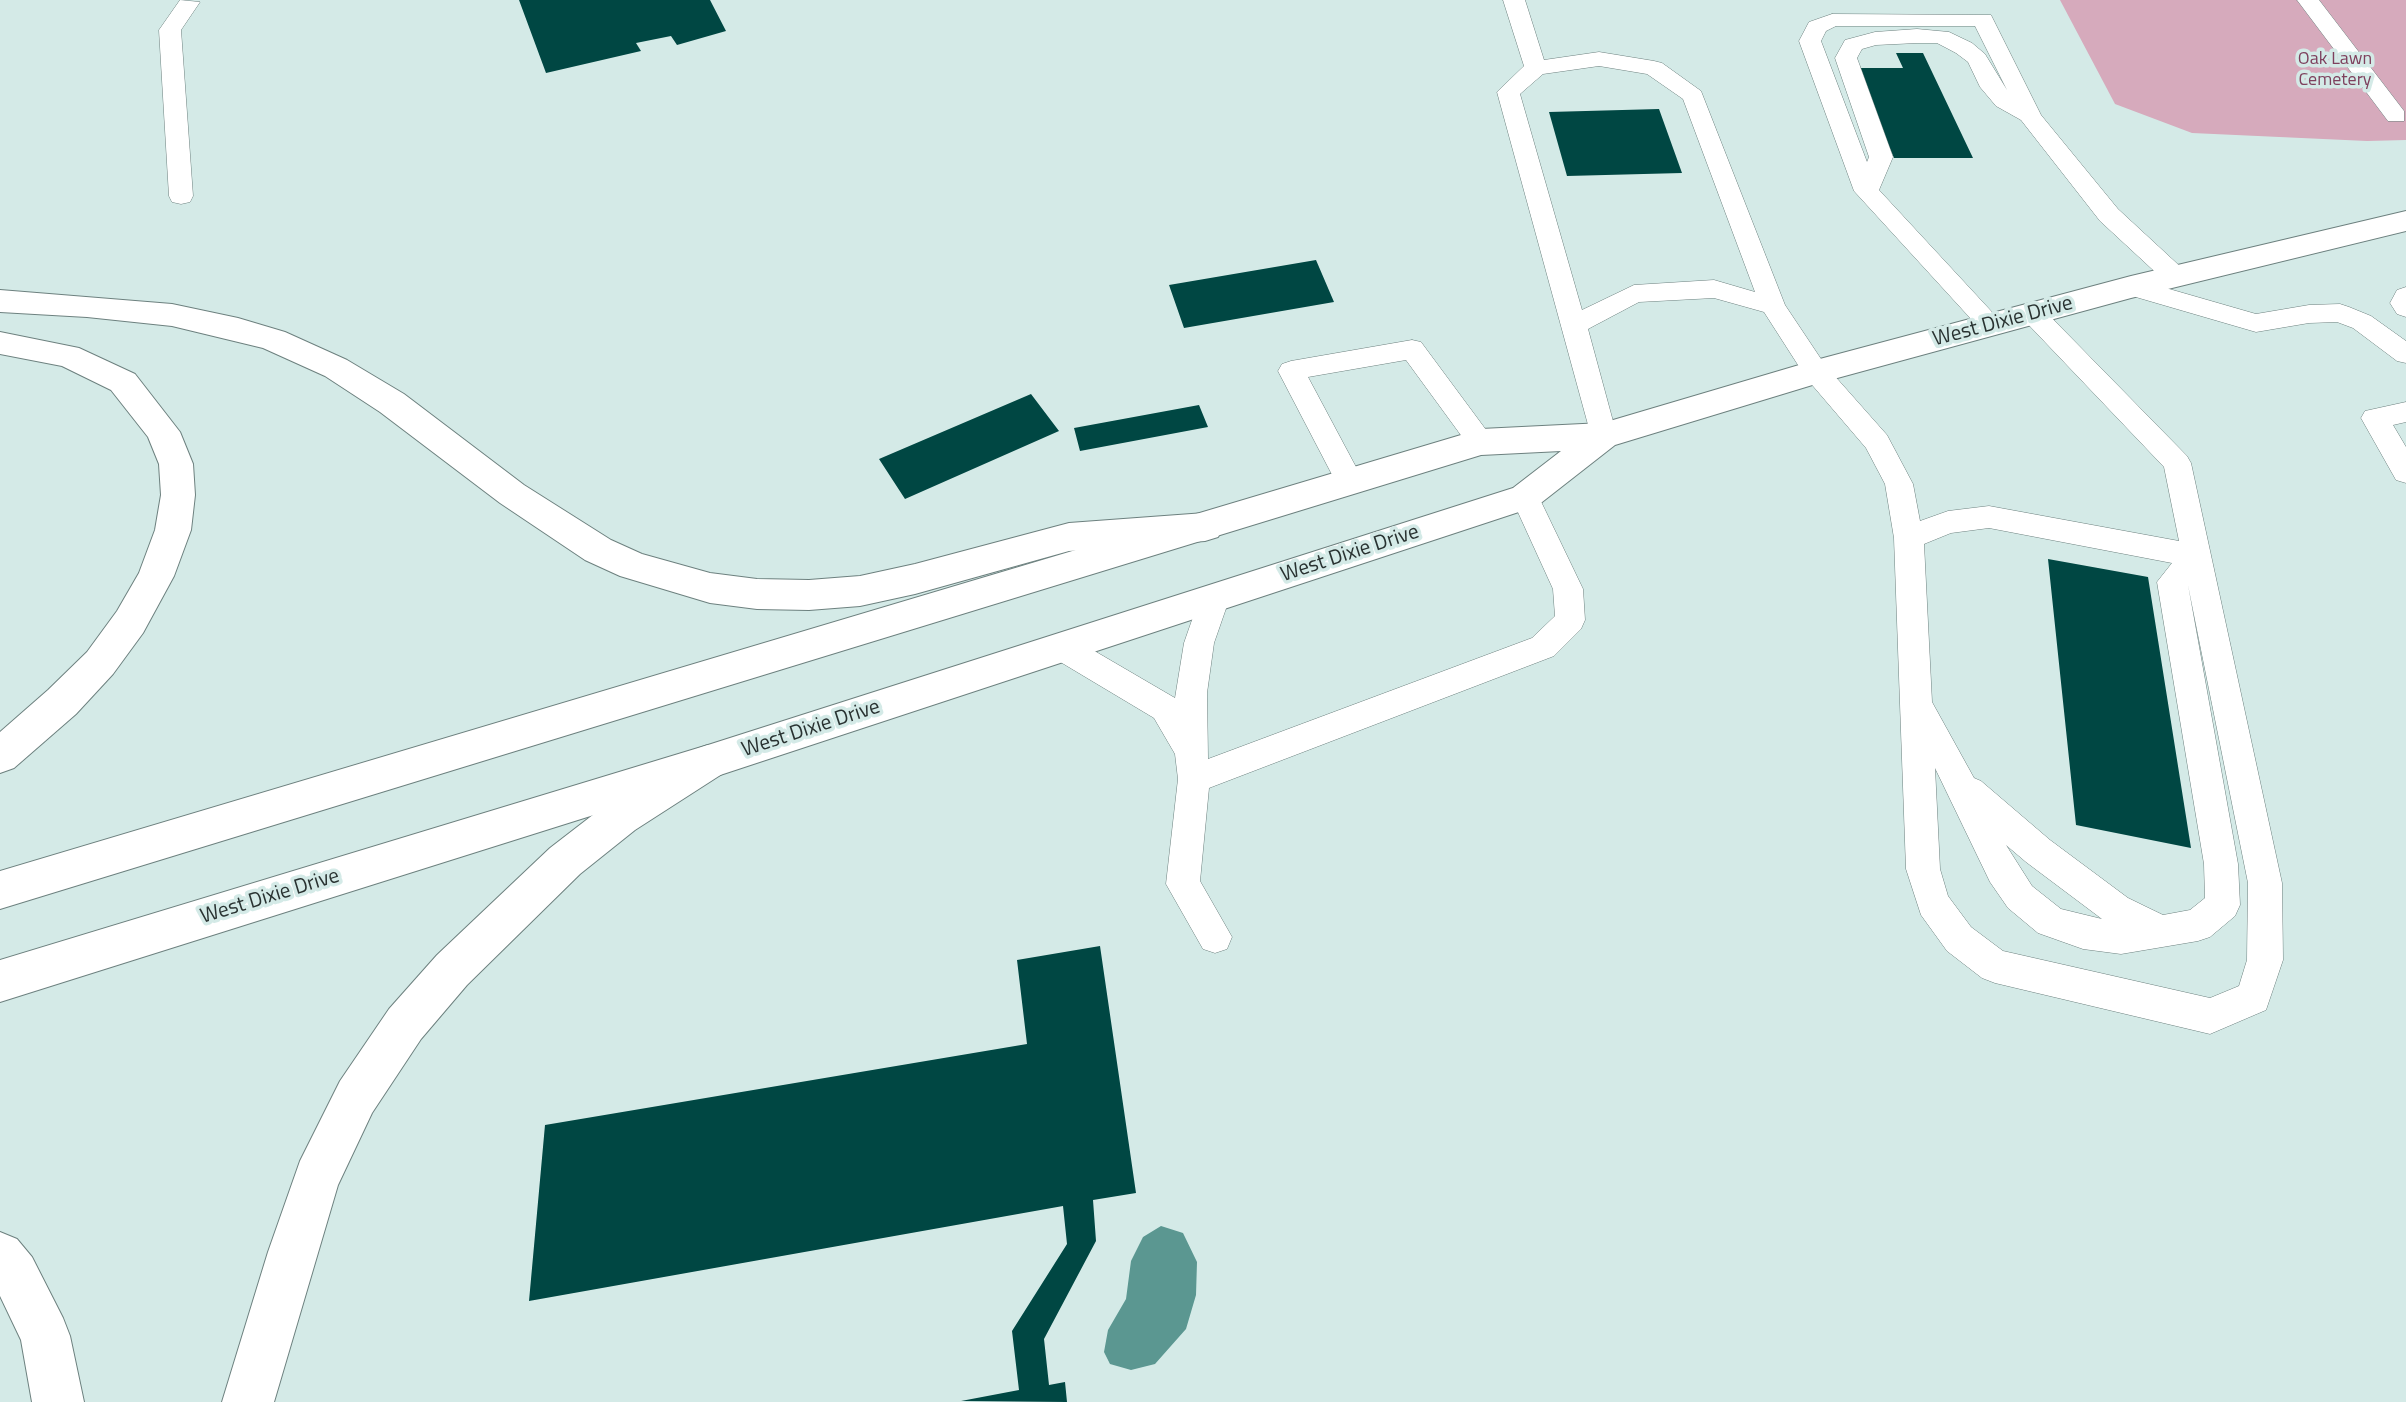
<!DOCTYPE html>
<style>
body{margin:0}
canvas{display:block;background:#d4eae7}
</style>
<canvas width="2406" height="1402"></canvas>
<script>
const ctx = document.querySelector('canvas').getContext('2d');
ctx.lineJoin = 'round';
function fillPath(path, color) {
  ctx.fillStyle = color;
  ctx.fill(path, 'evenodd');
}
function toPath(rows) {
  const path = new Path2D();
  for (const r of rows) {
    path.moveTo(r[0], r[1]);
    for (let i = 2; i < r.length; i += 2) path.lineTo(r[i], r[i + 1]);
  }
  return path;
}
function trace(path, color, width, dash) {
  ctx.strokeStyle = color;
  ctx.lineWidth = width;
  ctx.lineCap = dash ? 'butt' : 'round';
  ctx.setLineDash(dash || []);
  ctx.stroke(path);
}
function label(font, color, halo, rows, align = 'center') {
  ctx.font = font + ' "Titillium Web",sans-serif';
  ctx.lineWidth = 7;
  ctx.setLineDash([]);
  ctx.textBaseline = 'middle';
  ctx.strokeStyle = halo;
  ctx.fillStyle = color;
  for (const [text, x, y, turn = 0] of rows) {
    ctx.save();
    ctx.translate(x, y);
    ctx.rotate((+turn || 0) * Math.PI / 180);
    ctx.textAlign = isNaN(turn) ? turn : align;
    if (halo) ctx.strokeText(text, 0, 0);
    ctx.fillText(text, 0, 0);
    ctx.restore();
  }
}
fillPath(toPath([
 [2060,0,2406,0,2406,140,2367,141,2192,133,2115,104]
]), '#d6aabc');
fillPath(toPath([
 [1161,1226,1183,1233,1197,1262,1196,1295,1186,1329,1155,1364,1131,1370,1110,1364,1104,1352,1108,1330,1126,1299,1131,1261,1143,1237]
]), '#5b9791');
fillPath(toPath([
 [519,0,710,0,726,31,677,45,671,36,636,43,641,51,546,73],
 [1896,53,1923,53,1973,158,1894,158,1855,68,1903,68],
 [1659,109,1682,173,1567,176,1549,112],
 [1316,260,1334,302,1184,328,1169,285],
 [1031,394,1059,431,905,499,879,459],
 [1199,405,1208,427,1080,451,1074,428],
 [2048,559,2148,577,2191,848,2076,825],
 [1100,946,1136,1193,1093,1200,1096,1241,1044,1339,1049,1385,1065,1382,1067,1402,961,1401,1019,1390,1012,1331,1067,1244,1063,1206,529,1301,545,1125,1027,1044,1017,960]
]), '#004743');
const service = toPath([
 [180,0,200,2,181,30,193,196,190,202,181,204,172,202,169,196,159,30,180,0],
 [1503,0,1525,0,1544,60,1599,52,1654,61,1662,63,1701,91,1785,305,1825,365,1887,435,1913,484,1920,521,1948,511,1989,506,2179,541,2164,467,2024,320,2020,314,2024,308,2033,305,2042,308,2187,456,2191,463,2282,883,2283,960,2266,1010,2210,1034,1995,983,1982,978,1947,951,1921,915,1906,869,1894,538,1885,484,1866,448,1807,379,1764,312,1714,298,1639,302,1588,329,1617,436,1613,443,1603,446,1593,443,1497,92,1524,66,1503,0],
 [1599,66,1647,74,1683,99,1755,292,1714,280,1634,285,1582,310,1520,94,1543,74,1599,66],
 [1989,528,2172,563,2157,582,2204,864,2205,898,2190,910,2163,915,2128,898,2050,840,1981,781,1974,778,1932,702,1924,544,1951,533,1989,528],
 [2188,585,2248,883,2247,960,2239,986,2210,998,2003,951,1971,927,1948,896,1940,869,1935,768,1990,882,2008,908,2038,933,2083,949,2121,954,2198,941,2210,937,2235,916,2240,905,2238,864,2188,585],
 [2006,845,2026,862,2102,919,2061,909,2032,886,2006,845],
 [2297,0,2319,0,2404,111,2404,121,2388,121,2297,0],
 [1832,14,1991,15,2041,115,2118,209,2184,270,2188,276,2184,282,2175,285,2166,282,2100,221,2021,120,1996,106,1980,87,1968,62,1956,53,1937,43,1917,43,1876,45,1862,49,1857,58,1893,157,1879,190,2004,325,2000,331,1991,334,1982,331,1854,191,1799,41,1809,22,1832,14],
 [1836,26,1975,26,2007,90,1985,54,1972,43,1949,32,1917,29,1875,32,1845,40,1835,58,1869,157,1867,162,1821,41,1826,31,1836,26],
 [2131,278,2256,314,2309,305,2340,304,2349,307,2371,316,2406,341,2406,363,2397,361,2353,328,2337,322,2309,323,2256,332,2122,293,2118,287,2122,281,2131,278],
 [2406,287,2406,317,2397,314,2390,303,2397,290,2406,287],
 [1412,340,1421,342,1495,442,1491,449,1481,452,1471,449,1406,360,1308,377,1364,482,1360,490,1350,493,1340,490,1278,371,1282,364,1291,361,1412,340],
 [2406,402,2406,422,2393,425,2406,447,2406,483,2396,480,2361,418,2365,411,2406,402],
 [1525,486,1535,489,1583,589,1585,620,1581,629,1554,656,1209,788,1200,881,1232,937,1227,949,1215,953,1203,949,1166,884,1178,779,1175,754,1154,718,1052,657,1048,648,1052,639,1063,635,1074,639,1175,698,1184,643,1200,597,1204,588,1215,585,1226,588,1230,597,1214,643,1207,693,1208,759,1532,638,1555,616,1553,589,1511,497,1515,489,1525,486]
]);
const primary = toPath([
 [2406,211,2406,231,2131,298,1819,383,1615,445,1537,506,708,779,0,1002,0,960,708,745,1513,488,1561,451,1481,455,0,909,0,871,1481,429,1603,423,1816,360,2131,276,2406,211]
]);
const motorway = toPath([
 [0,290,172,304,238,318,285,332,347,360,404,394,524,485,611,540,642,554,710,573,757,579,809,580,860,576,915,564,1069,523,1205,513,1218,517,1223,527,1218,537,1205,541,1069,551,915,594,860,606,809,610,757,609,710,603,620,576,585,560,500,503,380,412,325,376,263,348,172,326,87,317,0,312,0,290],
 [0,332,79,348,135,374,180,432,193,464,195,495,191,530,174,576,143,633,113,674,76,714,14,768,0,773,0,732,48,690,87,652,117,611,139,573,155,530,161,495,159,464,148,437,111,390,62,366,0,354,0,332],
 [708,745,722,750,728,762,722,774,635,830,580,874,467,985,421,1039,372,1113,338,1185,274,1402,222,1402,268,1252,300,1161,340,1081,389,1009,437,955,550,848,607,804,694,750,708,745],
 [0,1232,17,1239,32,1257,63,1318,70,1336,84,1402,32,1402,21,1340,0,1296,0,1232]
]);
trace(service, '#6d817f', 1);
trace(primary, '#6d817f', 2);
trace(motorway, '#6d817f', 2);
fillPath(service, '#fff');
fillPath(primary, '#fff');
fillPath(motorway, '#fff');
label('18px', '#7e405d', '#d4eae7', [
 ["Oak Lawn",2335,60],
 ["Cemetery",2335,81]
]);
label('21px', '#293231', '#d4eae7', [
 ["West Dixie Drive",2003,322,-15],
 ["West Dixie Drive",1350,554,-18],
 ["West Dixie Drive",811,729,-18],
 ["West Dixie Drive",270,897,-17]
]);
</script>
